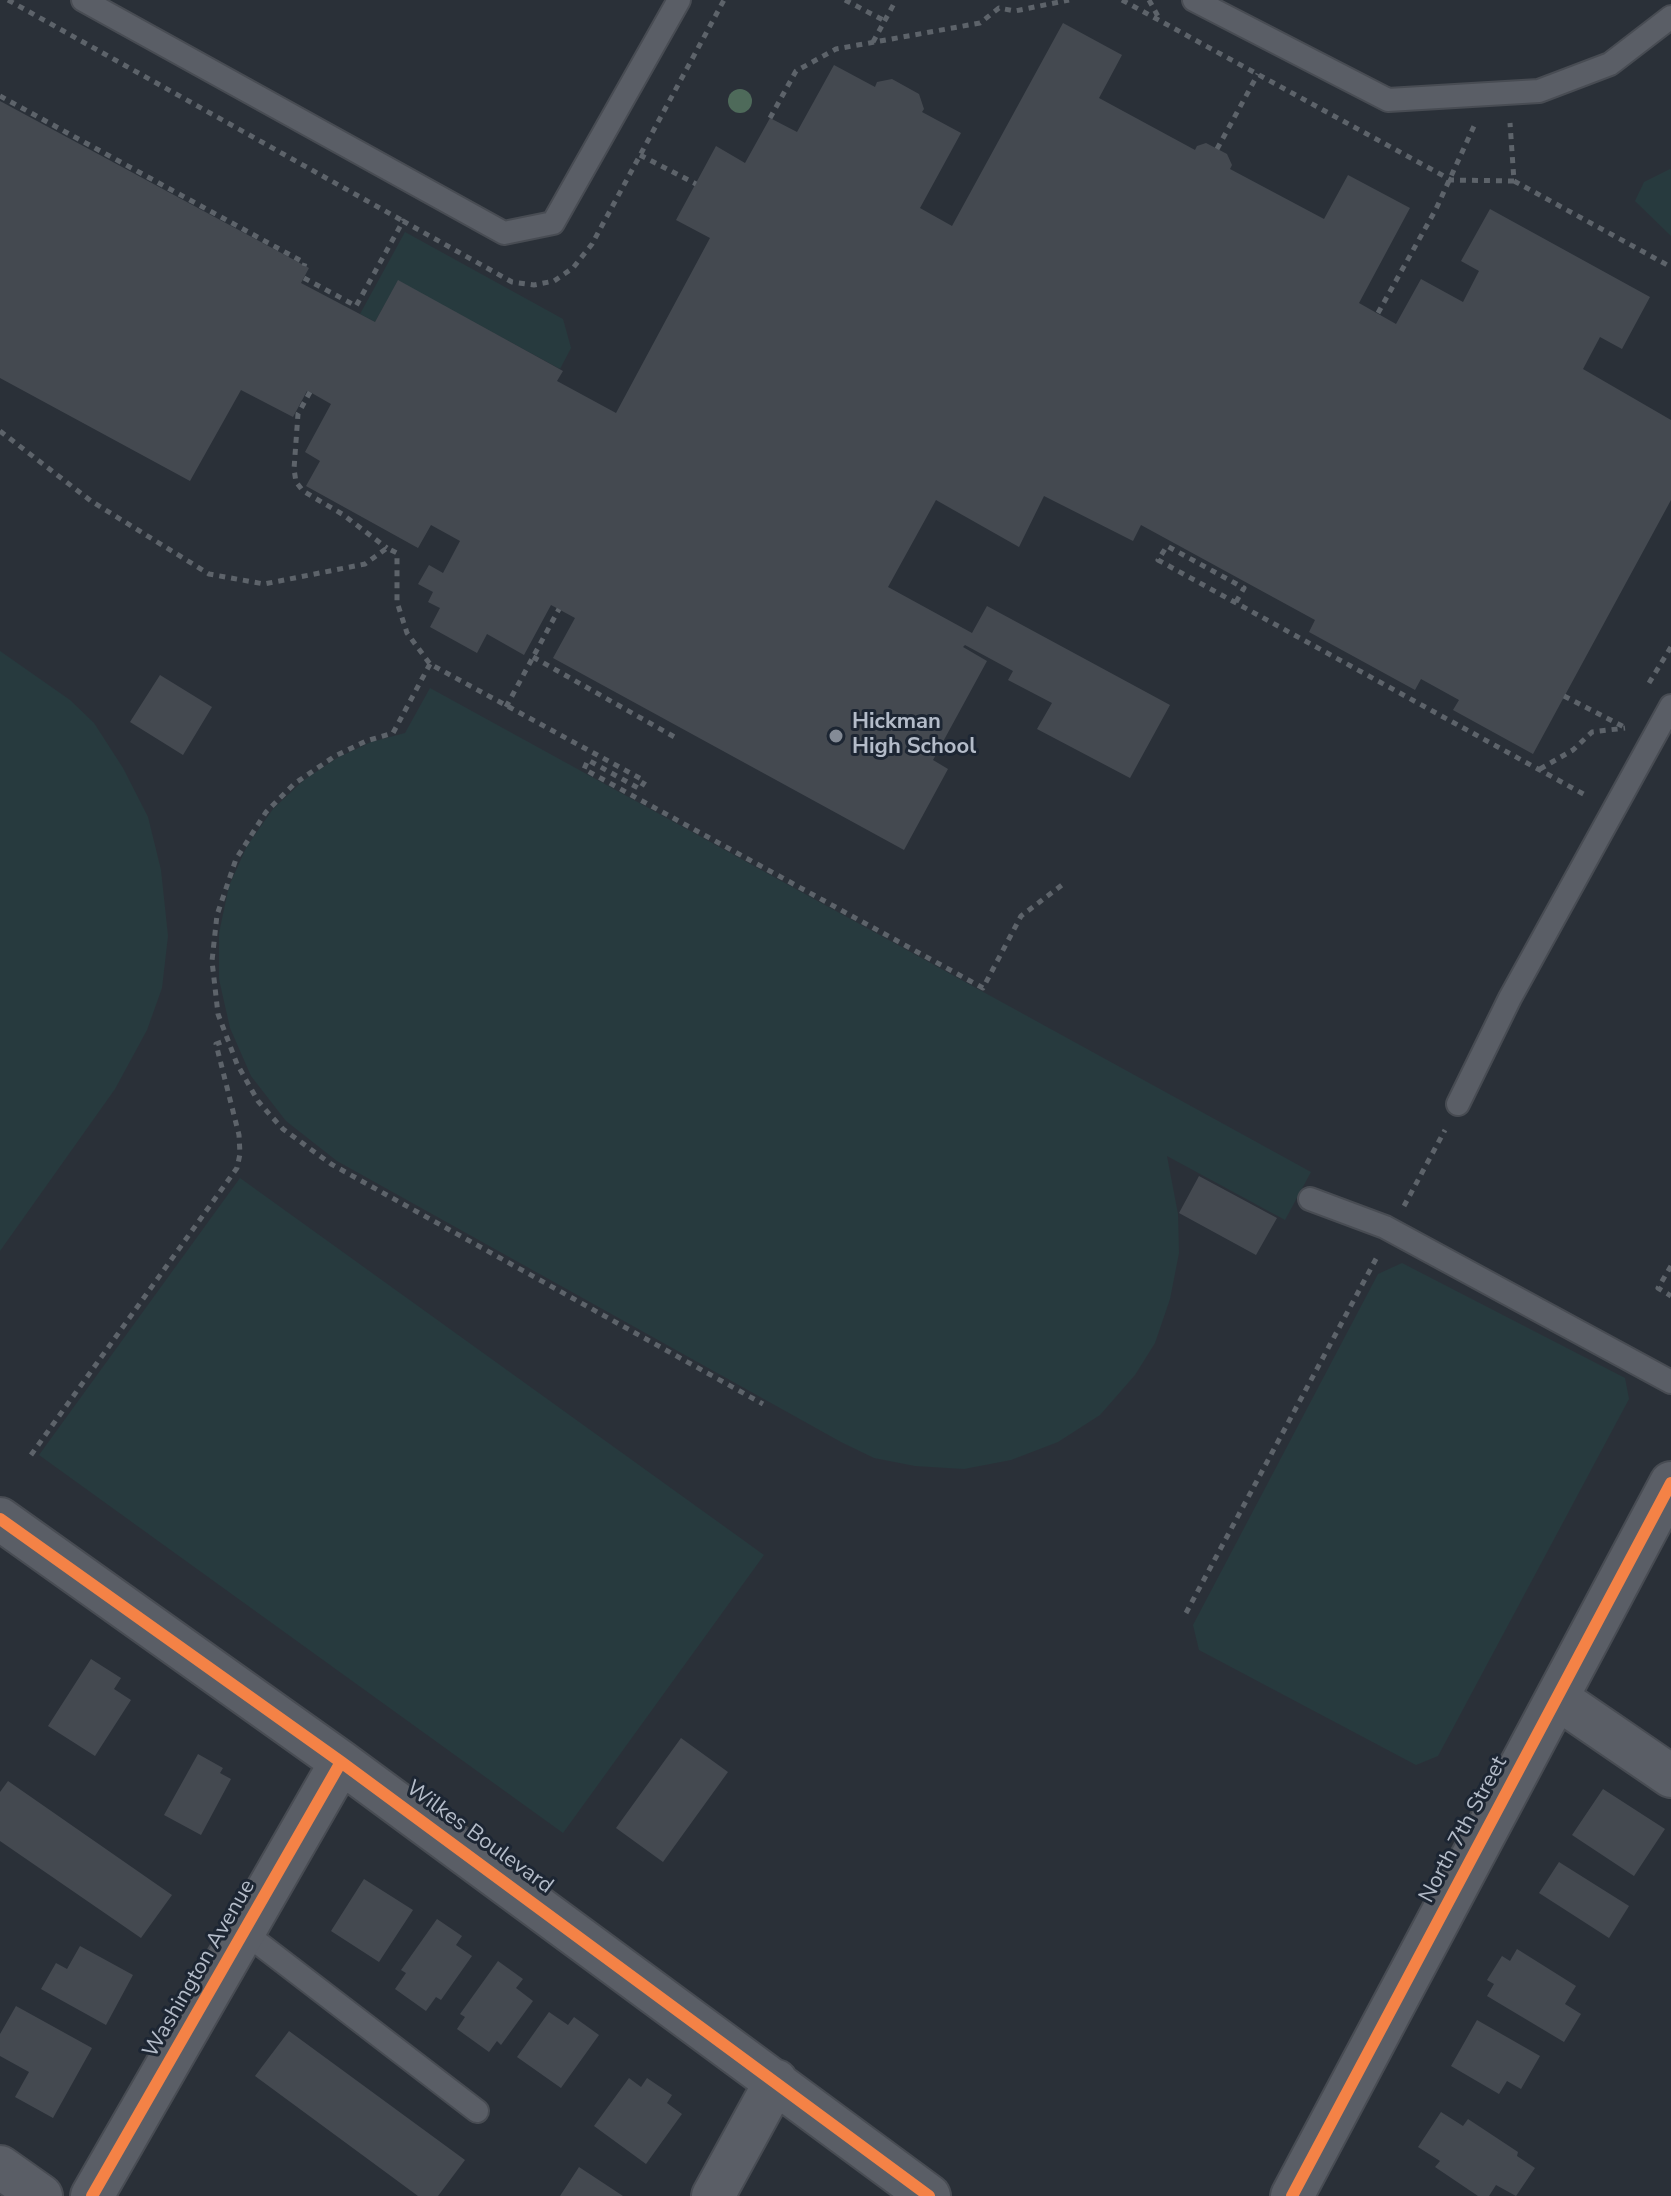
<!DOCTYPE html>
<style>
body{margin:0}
canvas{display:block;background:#2a3038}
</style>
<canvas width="1671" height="2196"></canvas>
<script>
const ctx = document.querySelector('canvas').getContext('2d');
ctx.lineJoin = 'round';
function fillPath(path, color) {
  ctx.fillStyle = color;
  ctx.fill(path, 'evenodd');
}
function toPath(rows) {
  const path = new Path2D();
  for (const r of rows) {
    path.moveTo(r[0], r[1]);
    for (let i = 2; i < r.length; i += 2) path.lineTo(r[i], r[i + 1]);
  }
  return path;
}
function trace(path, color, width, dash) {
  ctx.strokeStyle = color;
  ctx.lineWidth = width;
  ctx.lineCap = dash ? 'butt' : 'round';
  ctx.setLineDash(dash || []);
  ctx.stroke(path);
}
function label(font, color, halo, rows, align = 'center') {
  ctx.font = font + ' "Nunito Sans",sans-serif';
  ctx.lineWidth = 6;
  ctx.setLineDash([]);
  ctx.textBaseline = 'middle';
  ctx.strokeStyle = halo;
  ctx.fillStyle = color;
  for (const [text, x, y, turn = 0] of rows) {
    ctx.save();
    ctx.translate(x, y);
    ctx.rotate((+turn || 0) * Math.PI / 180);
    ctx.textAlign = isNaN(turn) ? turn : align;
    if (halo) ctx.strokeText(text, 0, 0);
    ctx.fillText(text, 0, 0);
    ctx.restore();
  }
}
fillPath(toPath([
 [1670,169,1671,170,1671,236,1635,201,1644,182],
 [405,232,563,319,571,348,560,369,398,281,375,322,360,314],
 [0,651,70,700,94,723,123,768,148,817,161,870,168,936,162,988,147,1030,115,1089,0,1251],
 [430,688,1311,1172,1285,1220,1167,1156,1178,1214,1179,1253,1170,1299,1155,1343,1135,1375,1100,1415,1058,1442,1011,1460,964,1469,915,1466,874,1458,841,1442,337,1161,286,1121,251,1076,230,1028,219,979,219,933,229,886,247,846,273,809,304,780,337,758,371,742,405,733],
 [240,1178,764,1555,563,1833,39,1455],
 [1402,1263,1625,1378,1629,1399,1438,1756,1416,1765,1199,1650,1193,1625,1378,1274]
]), '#273a3e');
fillPath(toPath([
 [1063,23,1122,55,1099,98,1195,150,1197,146,1206,143,1227,154,1232,165,1230,169,1324,219,1348,175,1410,208,1359,303,1396,324,1421,279,1463,302,1479,271,1461,261,1490,209,1650,297,1622,349,1600,337,1583,369,1671,420,1671,500,1533,754,1453,710,1459,700,1421,679,1415,690,1309,632,1315,620,1141,525,1133,541,1044,496,1019,547,936,500,888,587,972,633,987,606,1170,705,1130,778,1037,729,1052,703,1008,680,1013,671,965,645,963,647,987,661,933,760,948,769,904,850,553,658,575,618,551,605,524,655,487,634,477,653,430,627,440,608,428,602,433,592,418,584,429,565,443,573,460,541,431,525,418,548,306,486,320,461,305,452,331,404,310,392,307,391,293,417,241,390,190,481,0,378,0,101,309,268,301,283,375,322,398,280,563,371,557,381,616,413,710,238,676,220,716,146,745,163,770,118,797,132,834,65,875,87,877,82,892,79,919,94,924,109,922,112,961,133,920,208,952,226],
 [160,675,212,707,183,755,130,722],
 [1199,1176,1277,1218,1256,1255,1179,1213],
 [91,1659,121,1678,114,1689,131,1700,95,1756,48,1726],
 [681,1738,728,1772,663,1862,616,1828],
 [198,1754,223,1768,220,1773,231,1779,201,1835,164,1815],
 [8,1781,172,1895,141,1938,0,1841,0,1792],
 [1603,1789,1665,1829,1634,1876,1572,1835],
 [1559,1862,1629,1906,1609,1938,1539,1893],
 [364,1879,413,1910,379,1962,331,1931],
 [437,1919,462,1936,456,1945,472,1956,441,2000,436,1997,426,2011,395,1989,406,1973,401,1970],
 [80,1946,133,1975,106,2025,41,1989,56,1963,67,1969],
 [1517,1949,1576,1986,1565,2004,1581,2014,1564,2042,1487,1996,1494,1984,1487,1980,1502,1956,1510,1961],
 [498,1961,523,1979,516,1988,533,2001,501,2045,497,2041,489,2052,457,2029,465,2017,460,2014],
 [16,2006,92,2048,53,2118,15,2097,29,2072,0,2056,0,2034],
 [549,2012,568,2025,574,2017,599,2035,561,2088,517,2057],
 [1477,2020,1540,2056,1521,2089,1507,2081,1499,2094,1451,2066],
 [289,2031,465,2160,438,2196,418,2196,255,2076],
 [629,2078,641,2087,647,2078,672,2095,667,2103,682,2114,646,2164,594,2126],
 [1441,2112,1463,2126,1468,2119,1518,2152,1517,2156,1535,2168,1516,2196,1496,2185,1489,2196,1478,2196,1435,2167,1440,2161,1418,2147],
 [579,2167,623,2196,560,2196]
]), '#444950');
const lane = toPath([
 [83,0,504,233,553,223,679,0],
 [1194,0,1388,100,1539,91,1610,64,1671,17],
 [1458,1104,1510,998,1671,706],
 [1310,1199,1385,1227,1671,1382],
 [244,1932,477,2111]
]);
const street = toPath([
 [0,1519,341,1762,929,2196],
 [1557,1698,1671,1776],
 [0,2167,41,2196],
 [92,2196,341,1762],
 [713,2196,776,2081],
 [1292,2196,1671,1483]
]);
trace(lane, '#484c53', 26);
trace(street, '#484c53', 46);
trace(toPath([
 [8,0,403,221],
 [845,0,885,21],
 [1122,0,1451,180,1514,181,1510,123],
 [1149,0,1160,20],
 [873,42,896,0],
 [0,96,305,263,304,266],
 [770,118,796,71,836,49,980,23,999,8,1015,11,1069,0],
 [1217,149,1258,74],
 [640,155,696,184],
 [1514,181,1671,267],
 [304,278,356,306,403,221,512,282,534,285,554,281,573,268,592,244,724,0],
 [1378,313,1436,209,1475,124],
 [310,392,298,414,294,469,296,482,303,491,342,514,387,548],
 [0,431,91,501,209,574,264,584,365,564,387,548,397,553,397,602,407,633,430,664,645,781,640,789,588,760,584,769,983,988,1021,916,1066,882],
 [1236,602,1244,588,1167,546,1158,560,1587,796],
 [533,657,678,739],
 [430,664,393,733,366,741,335,756,294,784,266,812,236,859,217,915,212,961,218,1014,237,1064,258,1101,271,1116,283,1129,331,1164,763,1404],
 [1649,683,1671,647],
 [1564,696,1624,727],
 [506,707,559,609],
 [1540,769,1573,750,1592,732,1625,728],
 [1404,1206,1445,1130],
 [1671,1266,1658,1288,1671,1296],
 [31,1455,237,1168,240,1154,239,1135,216,1044,227,1040],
 [1186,1613,1377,1257]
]), '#5d636a', 5, [6, 6]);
trace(lane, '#5a5e66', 22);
trace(street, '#5a5e66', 42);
trace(toPath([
 [0,1519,341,1762,929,2196],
 [92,2196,341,1762],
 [1292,2196,1671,1483]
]), '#f48246', 12);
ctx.fillStyle = '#4e6a5a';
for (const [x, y] of [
 [740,101]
]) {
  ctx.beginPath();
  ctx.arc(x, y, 12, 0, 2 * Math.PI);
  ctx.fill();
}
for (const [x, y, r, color] of [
 [836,736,8,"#848b96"]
]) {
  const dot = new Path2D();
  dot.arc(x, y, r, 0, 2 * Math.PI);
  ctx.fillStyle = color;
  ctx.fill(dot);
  trace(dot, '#1d2633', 3);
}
label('bold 22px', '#b4bcc9', '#1d2633', [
 ["Hickman",852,723],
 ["High School",852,748]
], 'left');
label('22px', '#b4bcc9', '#1d2633', [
 ["North 7th Street",1464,1830,-62],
 ["Wilkes Boulevard",479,1838,36],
 ["Washington Avenue",200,1969,-60]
]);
</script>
